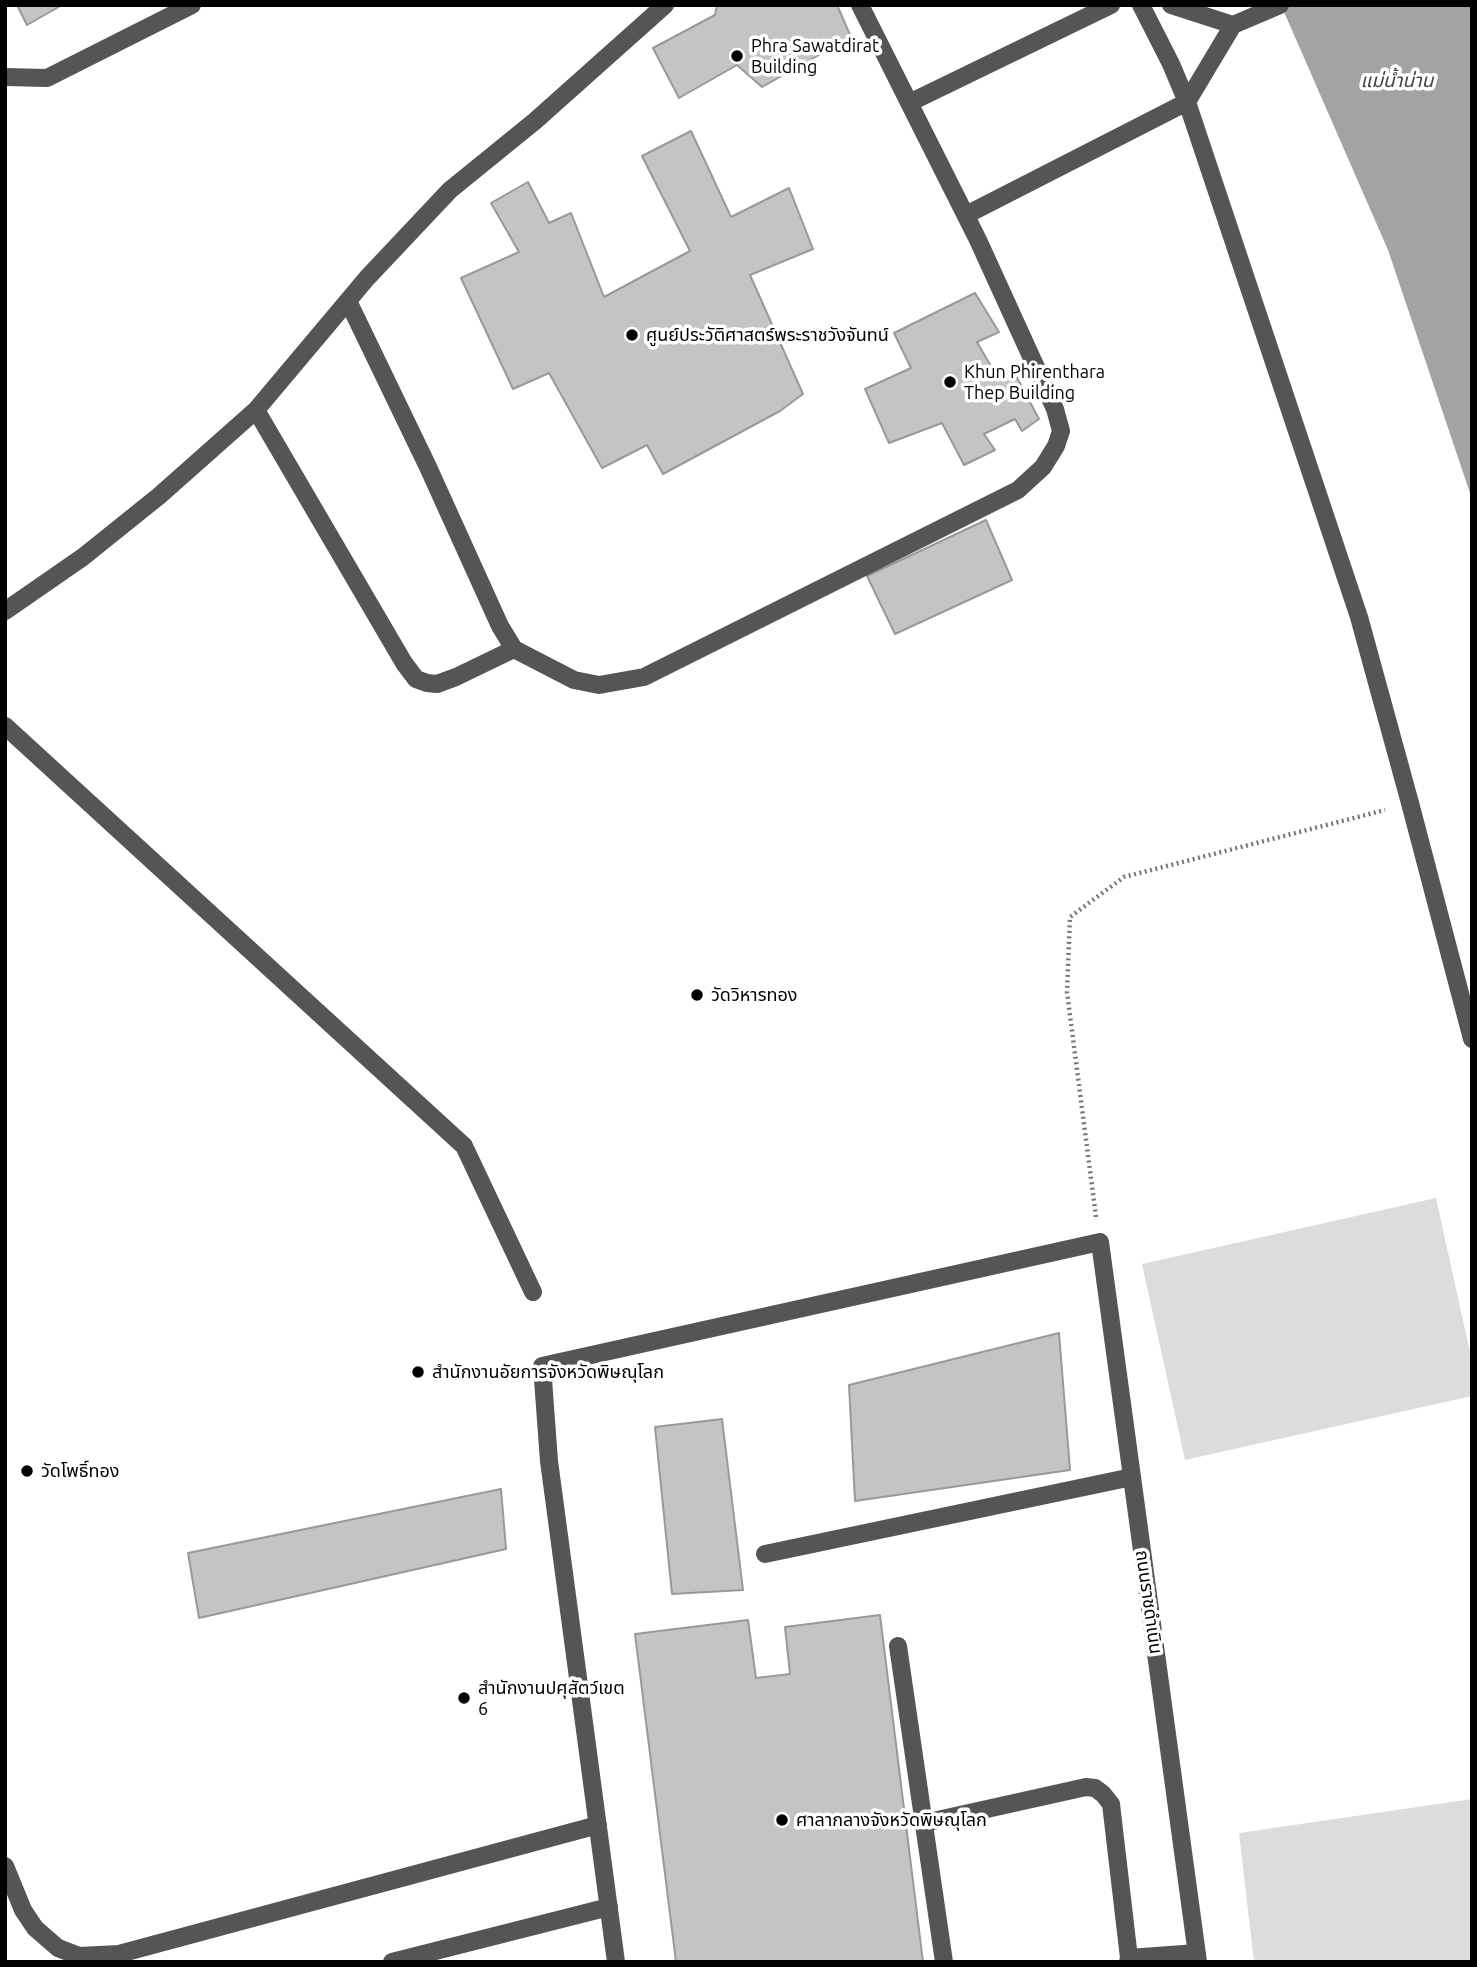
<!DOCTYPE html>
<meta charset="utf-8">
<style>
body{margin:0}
#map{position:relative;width:1477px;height:1967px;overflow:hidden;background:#fff;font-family:Ubuntu,sans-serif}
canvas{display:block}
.frame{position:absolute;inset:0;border:7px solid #000;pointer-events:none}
</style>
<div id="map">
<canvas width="1477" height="1967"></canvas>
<div class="frame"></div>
</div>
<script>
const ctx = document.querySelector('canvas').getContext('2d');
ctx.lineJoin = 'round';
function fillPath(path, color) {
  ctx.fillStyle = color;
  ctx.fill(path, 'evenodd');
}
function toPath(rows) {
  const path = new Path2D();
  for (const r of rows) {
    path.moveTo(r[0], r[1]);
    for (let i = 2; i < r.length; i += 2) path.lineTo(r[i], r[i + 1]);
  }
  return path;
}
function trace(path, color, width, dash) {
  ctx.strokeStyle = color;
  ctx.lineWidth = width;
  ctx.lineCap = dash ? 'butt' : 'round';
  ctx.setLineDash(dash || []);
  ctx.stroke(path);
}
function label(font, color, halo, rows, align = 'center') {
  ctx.font = font + ' Ubuntu,"Noto Sans Thai",sans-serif';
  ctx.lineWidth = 7;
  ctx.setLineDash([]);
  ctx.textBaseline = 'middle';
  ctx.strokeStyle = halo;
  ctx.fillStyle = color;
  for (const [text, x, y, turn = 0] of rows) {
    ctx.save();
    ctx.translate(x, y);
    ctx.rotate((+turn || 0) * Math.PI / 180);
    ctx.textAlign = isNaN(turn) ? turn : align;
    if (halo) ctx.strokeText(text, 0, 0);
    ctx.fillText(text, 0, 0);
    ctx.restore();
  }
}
fillPath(toPath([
 [1436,1198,1472,1361,1472,1396,1185,1460,1142,1264],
 [1472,1799,1472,1962,1254,1962,1239,1833]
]), '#dcdcdc');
fillPath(toPath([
 [1281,5,1472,5,1472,499,1388,250]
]), '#a3a3a3');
const building = toPath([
 [17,5,62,5,27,25,17,5],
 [717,5,837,5,851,37,762,87,737,65,679,98,653,48,715,15,717,5],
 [691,131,731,217,789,188,813,249,750,275,803,394,780,411,663,474,647,445,602,468,549,373,513,389,461,278,519,252,491,203,528,182,549,223,571,213,604,297,690,251,642,156,691,131],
 [975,293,999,332,977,342,996,375,1013,370,1039,419,1022,431,1015,419,984,434,995,450,964,465,942,423,889,443,865,389,911,368,894,333,975,293],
 [986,520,1012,580,895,634,867,576,986,520],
 [1059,1333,1070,1470,855,1501,849,1385,1059,1333],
 [722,1419,743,1590,672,1594,655,1427,722,1419],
 [501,1489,506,1549,199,1618,188,1553,501,1489],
 [880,1615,923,1962,676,1962,635,1634,748,1620,756,1678,790,1674,785,1627,880,1615]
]);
fillPath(building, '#c4c4c4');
trace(building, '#999', 2);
trace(toPath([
 [1096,1217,1067,992,1070,917,1124,877,1385,810]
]), '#777', 4.5, [2, 3.5]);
trace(toPath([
 [1141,5,1171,64,1187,102,1359,617,1410,803,1472,1039],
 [1171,5,1233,25],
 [1233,25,1280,5],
 [5,77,47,78,192,5],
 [909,103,1111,5],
 [966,215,1187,102,1233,25],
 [348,301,428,467,500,626,514,649,574,680,599,685,644,677,1018,490,1043,467,1056,446,1061,431,1055,409,978,240,860,5],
 [256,410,404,663,416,679,427,683,437,684,456,677,514,649],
 [5,611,83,557,159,496,256,410,367,278,450,190,535,121,665,5],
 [5,726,464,1146,533,1292],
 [765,1554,1132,1477],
 [898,1646,944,1962],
 [924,1823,1086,1787,1095,1788,1103,1794,1111,1804,1129,1958],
 [5,1866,23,1910,35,1928,58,1948,79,1956,119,1954,598,1825],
 [392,1962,609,1907],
 [616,1962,549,1461,542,1366,1100,1242,1198,1962],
 [1128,1962,1129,1958,1197,1953]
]), '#555', 18);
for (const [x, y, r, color] of [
 [737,56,7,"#000"],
 [632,335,7,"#000"],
 [950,382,7,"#000"],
 [697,995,7,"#000"],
 [418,1372,7,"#000"],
 [27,1471,7,"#000"],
 [464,1698,7,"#000"],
 [782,1820,7,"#000"]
]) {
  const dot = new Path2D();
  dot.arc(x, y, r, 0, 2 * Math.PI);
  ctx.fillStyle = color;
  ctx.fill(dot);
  trace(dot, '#fff', 2.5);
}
label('18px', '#000', '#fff', [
 ["Phra Sawatdirat",751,46],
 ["Building",751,67],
 ["ศูนย์ประวัติศาสตร์พระราชวังจันทน์",646,335],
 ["Khun Phirenthara",964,372],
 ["Thep Building",964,393],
 ["วัดวิหารทอง",711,995],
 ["สำนักงานอัยการจังหวัดพิษณุโลก",432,1372],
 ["วัดโพธิ์ทอง",41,1471],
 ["สำนักงานปศุสัตว์เขต",478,1688],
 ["6",478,1709],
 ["ศาลากลางจังหวัดพิษณุโลก",796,1820]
], 'left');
label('18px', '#000', '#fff', [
 ["ถนนราชดำเนิน",1149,1602,82]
]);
label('italic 19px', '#444', '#fff', [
 ["แม่น้ำน่าน",1397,81]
]);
</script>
